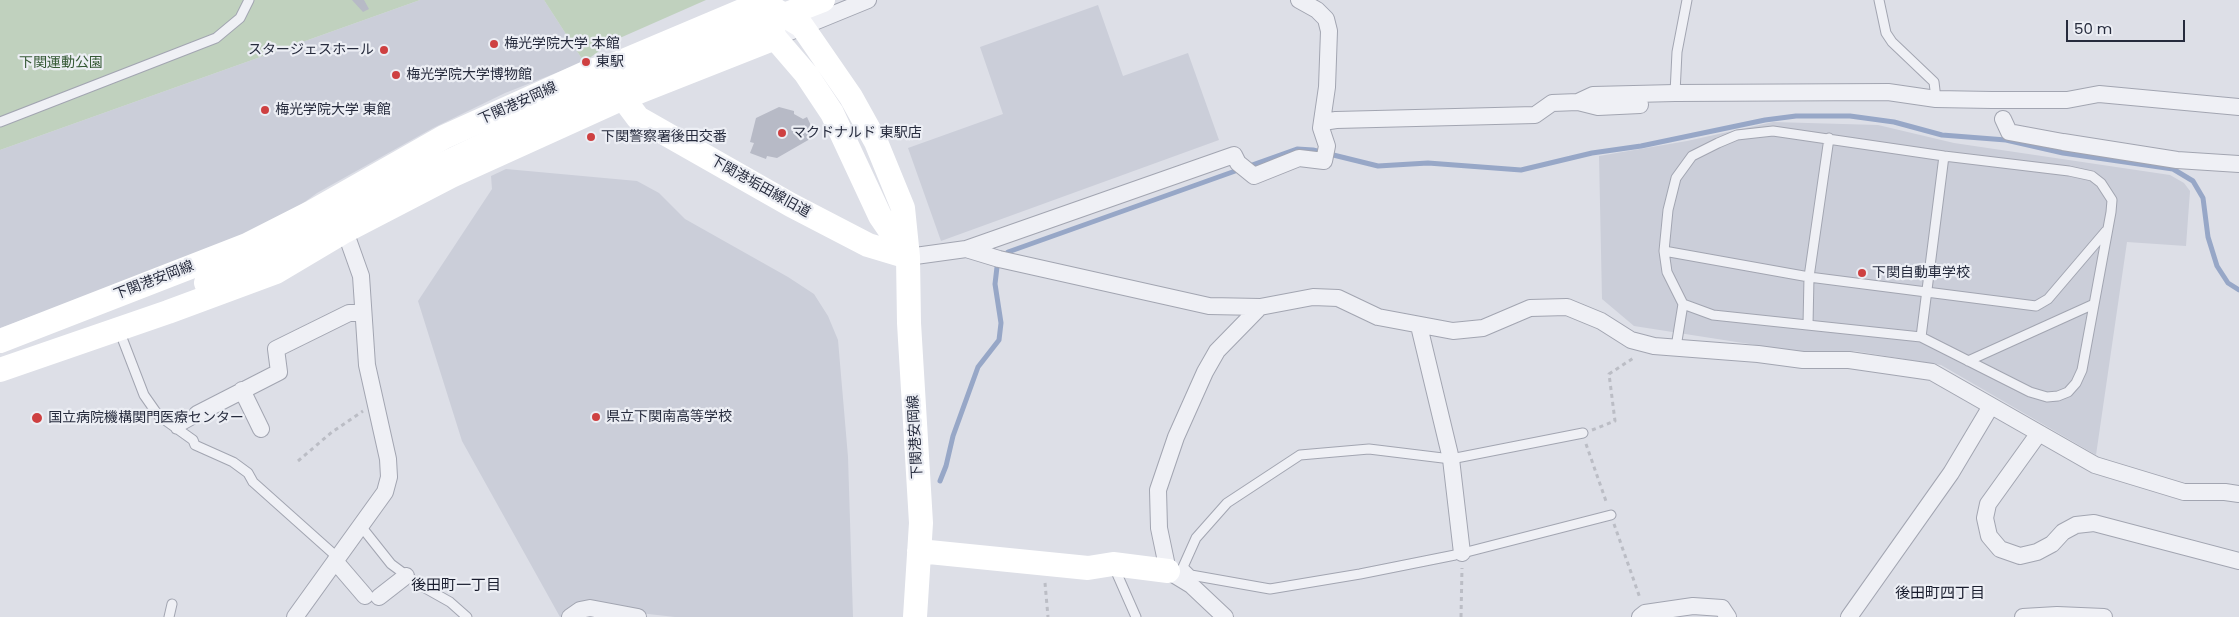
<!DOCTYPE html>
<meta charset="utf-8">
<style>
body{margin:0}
#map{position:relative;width:2239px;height:617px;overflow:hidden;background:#dddfe7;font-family:Poppins,sans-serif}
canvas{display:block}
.scale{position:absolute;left:2066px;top:20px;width:119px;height:22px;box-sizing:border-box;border:2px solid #262b3d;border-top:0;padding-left:6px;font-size:15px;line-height:18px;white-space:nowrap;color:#262b3d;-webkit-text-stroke:4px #eceef4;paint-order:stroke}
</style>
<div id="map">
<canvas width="2239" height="617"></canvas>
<div class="scale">50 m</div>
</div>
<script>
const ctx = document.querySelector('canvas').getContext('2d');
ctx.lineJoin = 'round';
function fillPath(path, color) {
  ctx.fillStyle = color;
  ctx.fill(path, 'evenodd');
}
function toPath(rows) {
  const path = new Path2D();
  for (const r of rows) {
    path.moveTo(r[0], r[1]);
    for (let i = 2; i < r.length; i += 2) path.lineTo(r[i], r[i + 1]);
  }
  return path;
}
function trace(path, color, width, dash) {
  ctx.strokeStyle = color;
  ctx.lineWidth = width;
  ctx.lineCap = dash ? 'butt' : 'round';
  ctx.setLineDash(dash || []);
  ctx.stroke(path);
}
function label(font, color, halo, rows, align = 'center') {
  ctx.font = font + ' Poppins,"Noto Sans JP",sans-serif';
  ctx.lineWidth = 4.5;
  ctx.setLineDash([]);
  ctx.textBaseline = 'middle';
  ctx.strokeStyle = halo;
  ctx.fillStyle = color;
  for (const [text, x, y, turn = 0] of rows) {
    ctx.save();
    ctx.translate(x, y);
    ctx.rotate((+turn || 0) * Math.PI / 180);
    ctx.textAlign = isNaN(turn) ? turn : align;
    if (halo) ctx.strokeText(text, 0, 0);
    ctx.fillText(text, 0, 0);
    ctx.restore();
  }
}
fillPath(toPath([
 [420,0,544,0,584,62,505,93,433,128,317,193,273,225,208,252,0,328,0,150],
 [1098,5,1123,76,1188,53,1219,140,941,241,908,148,1003,114,980,47],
 [1773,122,1878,125,1954,143,2170,175,2184,183,2190,191,2186,246,2127,242,2096,455,1941,365,1855,351,1807,353,1634,326,1602,299,1599,156,1687,141],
 [506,169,637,181,659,193,685,219,788,277,814,294,828,316,838,340,848,457,853,617,675,617,577,606,560,617,462,441,418,301,492,189,491,176]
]), '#cbced9');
fillPath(toPath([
 [0,0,420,0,0,150],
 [544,0,706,0,613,41,584,62]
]), '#c0d1be');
trace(toPath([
 [1008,252,1297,149,1313,150,1378,166,1428,163,1521,170,1592,153,1641,146,1765,120,1796,116,1850,116,1894,122,1942,135,2006,140,2063,153,2173,169,2193,181,2203,198,2208,237,2217,266,2228,283,2239,290],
 [940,481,946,466,953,436,978,367,999,340,1001,323,995,284,997,267]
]), '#97a7c7', 5);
fillPath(toPath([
 [352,0,364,0,369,9,363,12],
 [779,107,794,111,794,114,803,119,807,117,814,132,810,134,810,139,777,158,767,156,766,159,750,153,754,143,750,142,756,118]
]), '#b7bac6');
const lane = toPath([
 [1879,0,1886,33,1892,42,1934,82,1936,99],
 [1675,93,1677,52,1687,0],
 [0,122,216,38,240,18,249,0],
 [1773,131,1944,156,2069,171,2092,176,2101,183,2112,200,2111,212,2082,370,2076,383,2068,392,2058,396,2047,397,2030,392,1921,337,1713,315,1683,304,1667,272,1664,251,1668,210,1676,178,1692,156,1718,143,1737,135,1773,131],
 [1664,251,1809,277,2036,306,2048,299,2106,231],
 [1808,325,1809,277,1829,138],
 [119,330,144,395,158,415,193,440,195,445,233,462,248,473,253,482,337,557],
 [1921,337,1944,156],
 [1676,347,1683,304],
 [1968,361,2094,304],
 [176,429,194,419,197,414],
 [1583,433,1451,459,1369,449,1300,455,1227,503,1196,538,1183,567,1191,575,1270,589,1360,574,1455,555,1611,515],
 [360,525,391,564,418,584,450,602,467,617],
 [1114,567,1136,617],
 [169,617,172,604]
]);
const street = toPath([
 [775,38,868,0],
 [1578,102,1598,107,1640,105],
 [2003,119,2009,132,2063,142,2177,160,2239,164],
 [1323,122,1336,120,1535,115,1552,103,1578,102,1593,95,1675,93,1888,92,1936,99,1992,100,2067,100,2099,94,2239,107],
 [966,249,999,259,1209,306,1260,307,1313,297,1338,298,1378,317,1453,331,1483,328,1530,308,1567,307,1601,321,1631,340,1654,346,1758,354,1803,360,1849,360,1932,372,2095,465,2184,492,2225,492,2239,494],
 [908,257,966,249,1234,155,1238,163,1254,176,1299,158,1324,161,1327,146,1321,128,1327,87,1329,31,1326,19,1317,10,1299,0],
 [1419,326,1451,459,1462,553],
 [242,390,261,429],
 [197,414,279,372,276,349,349,313,363,313],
 [2039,433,1988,504,1985,518,1989,536,2000,549,2020,556,2037,552,2052,544,2063,532,2076,525,2094,523,2239,561],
 [335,561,365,596],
 [379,597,406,576],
 [295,617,385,492,389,477,388,459,367,365,361,276,345,231],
 [570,617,580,610,590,608,638,617],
 [1225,617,1191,585,1168,571,1159,528,1158,490,1176,437,1205,372,1217,351,1260,307],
 [1640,617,1645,613,1693,606,1722,608,1728,617],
 [1849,617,1951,473,1991,406],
 [2023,617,2057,615,2104,617]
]);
trace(lane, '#a2a5b1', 11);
trace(street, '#a2a5b1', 18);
trace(toPath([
 [1592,430,1615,421,1609,374,1635,357],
 [1586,444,1607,504],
 [298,461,332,432,363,411],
 [1614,524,1640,598],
 [1045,583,1048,617],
 [1461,617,1462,568]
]), '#bbbdc5', 3, [4, 4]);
trace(lane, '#eff0f5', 9);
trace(street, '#eff0f5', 16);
trace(toPath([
 [769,6,802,26,851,97,876,142,903,208,908,257,909,323,921,523,915,617],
 [770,23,775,38,806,74,832,113,880,216,906,254],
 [623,98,638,118,791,205,868,245,908,257],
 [0,341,247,245,312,212,444,137,590,71,616,64,763,2],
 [0,370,168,312,276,272,345,231,451,176,623,98,775,38],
 [919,551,1088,568,1113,564,1168,571]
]), '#fff', 24);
trace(toPath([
 [206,283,317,232,387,191,544,116,735,34,823,0]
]), '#fff', 24);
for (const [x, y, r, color] of [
 [494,44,5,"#ce4041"],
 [384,50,5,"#ce4041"],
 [586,62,5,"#ce4041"],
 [396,75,5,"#ce4041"],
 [265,110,5,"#ce4041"],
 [782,133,5,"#ce4041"],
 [591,137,5,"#ce4041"],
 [1862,273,5,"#ce4041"],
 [596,417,5,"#ce4041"],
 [37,418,6,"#ce4041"]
]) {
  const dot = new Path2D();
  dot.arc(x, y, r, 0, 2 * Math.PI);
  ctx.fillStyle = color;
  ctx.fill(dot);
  trace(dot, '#eceef4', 2);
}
label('14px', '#262b3d', '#eceef4', [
 ["梅光学院大学 本館",504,44],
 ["スタージェスホール",374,50,"right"],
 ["東駅",596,62],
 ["梅光学院大学博物館",406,75],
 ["梅光学院大学 東館",275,110],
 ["マクドナルド 東駅店",792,133],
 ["下関警察署後田交番",601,137],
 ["下関自動車学校",1872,273],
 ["県立下関南高等学校",606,417],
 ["国立病院機構関門医療センター",48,418]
], 'left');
label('14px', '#355934', '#eceef4', [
 ["下関運動公園",61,63]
]);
label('14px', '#262b3d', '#eceef4', [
 ["下関港安岡線",518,104,-24],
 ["下関港垢田線旧道",760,187,29],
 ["下関港安岡線",154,281,-21],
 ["下関港安岡線",916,437,-93]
]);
label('15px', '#191d2e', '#eceef4', [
 ["後田町一丁目",456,586],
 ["後田町四丁目",1940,594]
]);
</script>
